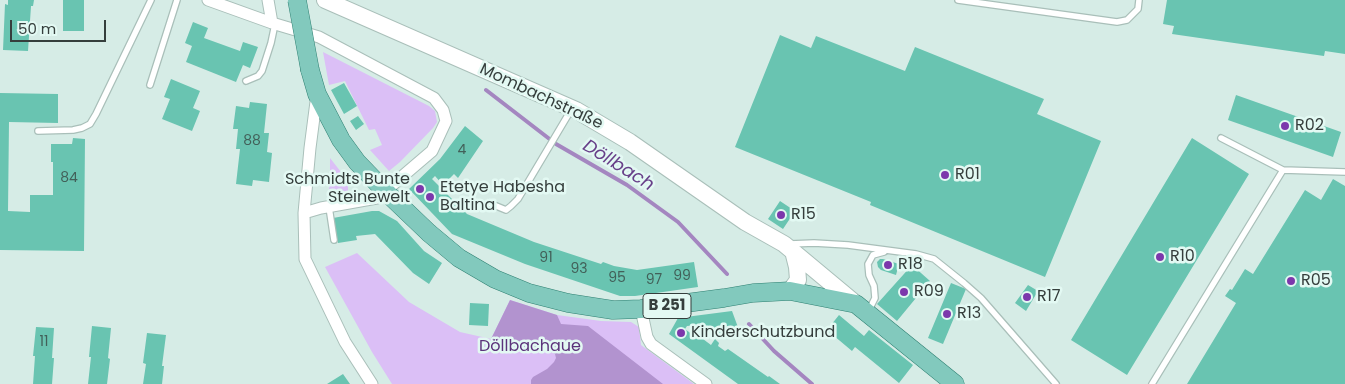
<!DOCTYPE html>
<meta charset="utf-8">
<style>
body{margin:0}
#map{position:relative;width:1345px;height:384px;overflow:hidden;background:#d6ece6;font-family:Poppins,sans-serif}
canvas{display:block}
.scale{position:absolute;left:10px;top:20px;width:96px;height:22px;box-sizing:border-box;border:2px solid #353e3c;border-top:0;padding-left:6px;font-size:15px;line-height:18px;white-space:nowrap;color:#353e3c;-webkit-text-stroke:4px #e3f9f3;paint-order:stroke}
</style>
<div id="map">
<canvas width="1345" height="384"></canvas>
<div class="scale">50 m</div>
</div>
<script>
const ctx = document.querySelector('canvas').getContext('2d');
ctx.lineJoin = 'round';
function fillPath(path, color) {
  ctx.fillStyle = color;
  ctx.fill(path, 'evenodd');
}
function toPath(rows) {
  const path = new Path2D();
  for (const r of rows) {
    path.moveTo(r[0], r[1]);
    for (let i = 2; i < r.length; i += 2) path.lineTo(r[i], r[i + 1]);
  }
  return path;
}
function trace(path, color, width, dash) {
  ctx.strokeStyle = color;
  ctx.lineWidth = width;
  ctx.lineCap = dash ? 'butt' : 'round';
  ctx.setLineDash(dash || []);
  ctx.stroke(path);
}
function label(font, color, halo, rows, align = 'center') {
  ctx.font = font + ' Poppins,sans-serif';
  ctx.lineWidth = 5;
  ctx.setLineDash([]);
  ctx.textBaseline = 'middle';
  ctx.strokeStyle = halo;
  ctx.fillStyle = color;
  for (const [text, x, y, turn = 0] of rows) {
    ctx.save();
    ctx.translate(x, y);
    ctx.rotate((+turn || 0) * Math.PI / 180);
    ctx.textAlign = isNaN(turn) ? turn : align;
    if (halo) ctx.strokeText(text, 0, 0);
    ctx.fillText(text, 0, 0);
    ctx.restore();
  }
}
fillPath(toPath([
 [323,52,429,106,435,111,437,122,433,128,400,162,389,171,370,150,382,145,375,129,369,130,345,81,329,85],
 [330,158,348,181,348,194,327,198,330,184],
 [357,253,409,302,460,332,491,339,510,300,557,315,601,321,631,322,639,327,641,345,694,384,392,384,372,352,325,267]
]), '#dbbff6');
fillPath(toPath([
 [510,300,557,315,561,324,588,326,663,384,531,384,531,380,533,377,547,369,554,362,556,358,555,354,551,352,515,345,498,347,493,344,491,339]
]), '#b293cf');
trace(toPath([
 [486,90,556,144,627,185,678,222,727,274],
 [749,324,774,351,812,384]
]), '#a486c0', 4);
fillPath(toPath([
 [8,0,34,0,33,6,31,6,28,51,3,50,5,4,8,5],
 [63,0,84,0,84,31,63,31],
 [1167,0,1345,0,1345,54,1325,51,1324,56,1172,34,1174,26,1163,24],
 [193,22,208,28,204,38,240,51,243,42,258,47,250,68,243,65,236,82,186,62,192,46,185,43],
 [780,35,811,48,816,36,905,71,915,47,1044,99,1037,114,1101,141,1045,277,870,205,871,202,735,147],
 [171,79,200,91,193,108,200,111,192,131,162,119,170,99,164,97],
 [344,83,357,106,344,114,331,90],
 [0,93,58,94,58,123,9,122,8,211,30,212,30,195,53,195,53,162,51,162,51,144,72,144,73,138,85,139,84,251,0,250],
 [1236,95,1341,132,1333,157,1228,120],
 [250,102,267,104,264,133,269,133,267,152,272,153,269,182,253,180,252,186,236,184,240,149,236,149,238,129,233,129,236,106,249,108],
 [358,116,364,124,356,130,350,121],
 [465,126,483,141,458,178,454,174,443,185,435,176,432,179,467,214,534,242,601,264,603,262,614,266,637,270,694,262,698,287,635,296,620,296,525,264,452,234,409,189,440,159],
 [1192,138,1249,174,1127,375,1071,340],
 [1333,179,1345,186,1345,384,1187,384,1236,303,1225,296,1230,289,1232,290,1245,269,1253,274,1305,190,1321,200],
 [780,201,795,211,783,229,768,219],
 [372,211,379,211,397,221,424,251,442,263,429,284,413,273,375,234,356,236,357,240,338,243,333,218],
 [880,259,883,259,899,264,896,275,881,270,878,267,877,262],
 [912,265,930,281,897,321,877,304],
 [951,283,966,289,943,344,928,338],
 [1028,285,1038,291,1026,311,1015,303],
 [470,303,489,304,488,326,469,325],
 [732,311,739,330,712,334,711,331,702,331,700,325,687,326,685,329,697,338,699,336,711,345,715,339,719,343,718,346,725,351,728,349,768,377,769,376,780,384,738,384,669,334,678,318],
 [839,315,864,336,869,330,913,365,899,383,855,347,852,351,827,330],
 [92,326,111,328,108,358,110,359,107,384,88,384,91,357,89,357],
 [36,327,54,328,52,358,54,358,52,384,33,384,35,356,33,356],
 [147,333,166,335,162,366,164,366,162,384,143,384,146,364,143,363],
 [343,374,350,384,327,384]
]), '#69c4b1');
const lane = toPath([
 [958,0,1117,22,1127,20,1138,9,1139,0],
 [246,81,258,76,262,71,271,43,275,24],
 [150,85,177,0],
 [38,131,73,130,82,128,90,124,96,114,151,0],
 [1283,170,1345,172],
 [489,203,506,210,511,206,518,199,571,110],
 [329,207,334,240],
 [790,244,814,243,848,245,916,254,934,259,964,283,981,298,1056,384],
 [869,310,875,298,874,286,869,275,868,264,873,255,884,252],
 [1152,384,1283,170,1221,138]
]);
const street = toPath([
 [208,0,272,23,319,37,434,98,443,110,446,121,432,151,377,198,321,208,304,213],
 [268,0,272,23],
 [317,94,310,148,304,213,305,259,345,342,372,384],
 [641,309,647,337,651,344,706,384]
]);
const secondary = toPath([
 [325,0,576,110,630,142,745,222,784,244,856,304],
 [790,291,798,280,797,267,793,251]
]);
const primary = toPath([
 [310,70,317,94,341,140,357,162,385,191,429,233,459,258,495,279,529,293,568,303,613,310,641,309,724,298,753,293,790,291,856,304,955,384]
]);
trace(lane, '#a9bfb9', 8);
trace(street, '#a9bfb9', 13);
trace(secondary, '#a9bfb9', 18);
trace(primary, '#308173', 19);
trace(lane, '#fff', 5.5);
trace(street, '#fff', 11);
trace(secondary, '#fff', 16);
trace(primary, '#82c9bd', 18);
const primaryBridge = toPath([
 [297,0,310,70]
]);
trace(primaryBridge, '#308173', 19, []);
trace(primaryBridge, '#82c9bd', 18);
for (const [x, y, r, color] of [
 [1285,126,5,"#7c38ac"],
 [945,175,5,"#7c38ac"],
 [420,189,5,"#7c38ac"],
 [430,197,5,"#7c38ac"],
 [781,215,5,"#7c38ac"],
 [1160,257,5,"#7c38ac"],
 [888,265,5,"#7c38ac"],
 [1291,281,5,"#7c38ac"],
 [904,292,5,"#7c38ac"],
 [1027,297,5,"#7c38ac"],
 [947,314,5,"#7c38ac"],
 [681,333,5,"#7c38ac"]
]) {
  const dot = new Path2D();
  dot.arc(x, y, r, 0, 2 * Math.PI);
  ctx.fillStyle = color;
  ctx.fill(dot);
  trace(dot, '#e3f9f3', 2);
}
label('14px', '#426059', null, [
 ["88",252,141],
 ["4",462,150],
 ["84",69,178],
 ["91",546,258],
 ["93",579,269],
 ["99",682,276],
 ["95",617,278],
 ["97",654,280],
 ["11",44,342]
]);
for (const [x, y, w] of [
 [667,306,48]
]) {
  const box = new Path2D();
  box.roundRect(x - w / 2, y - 12.5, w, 25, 4);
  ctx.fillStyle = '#e3f9f3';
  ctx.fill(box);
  trace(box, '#353e3c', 1);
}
label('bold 15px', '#353e3c', null, [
 ["B 251",667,306]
]);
label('16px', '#353e3c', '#e3f9f3', [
 ["Mombachstraße",541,97,25]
]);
label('16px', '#353e3c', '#e3f9f3', [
 ["R02",1295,126],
 ["R01",955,175],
 ["Schmidts Bunte",410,180,"right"],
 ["Steinewelt",410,198,"right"],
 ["Etetye Habesha",440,188],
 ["Baltina",440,206],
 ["R15",791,215],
 ["R10",1170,257],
 ["R18",898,265],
 ["R05",1301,281],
 ["R09",914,292],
 ["R17",1037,297],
 ["R13",957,314],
 ["Kinderschutzbund",691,333]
], 'left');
label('16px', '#5c337b', '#e3f9f3', [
 ["Döllbachaue",530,347]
]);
label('italic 18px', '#684089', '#e3f9f3', [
 ["Döllbach",618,166,32]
]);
</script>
